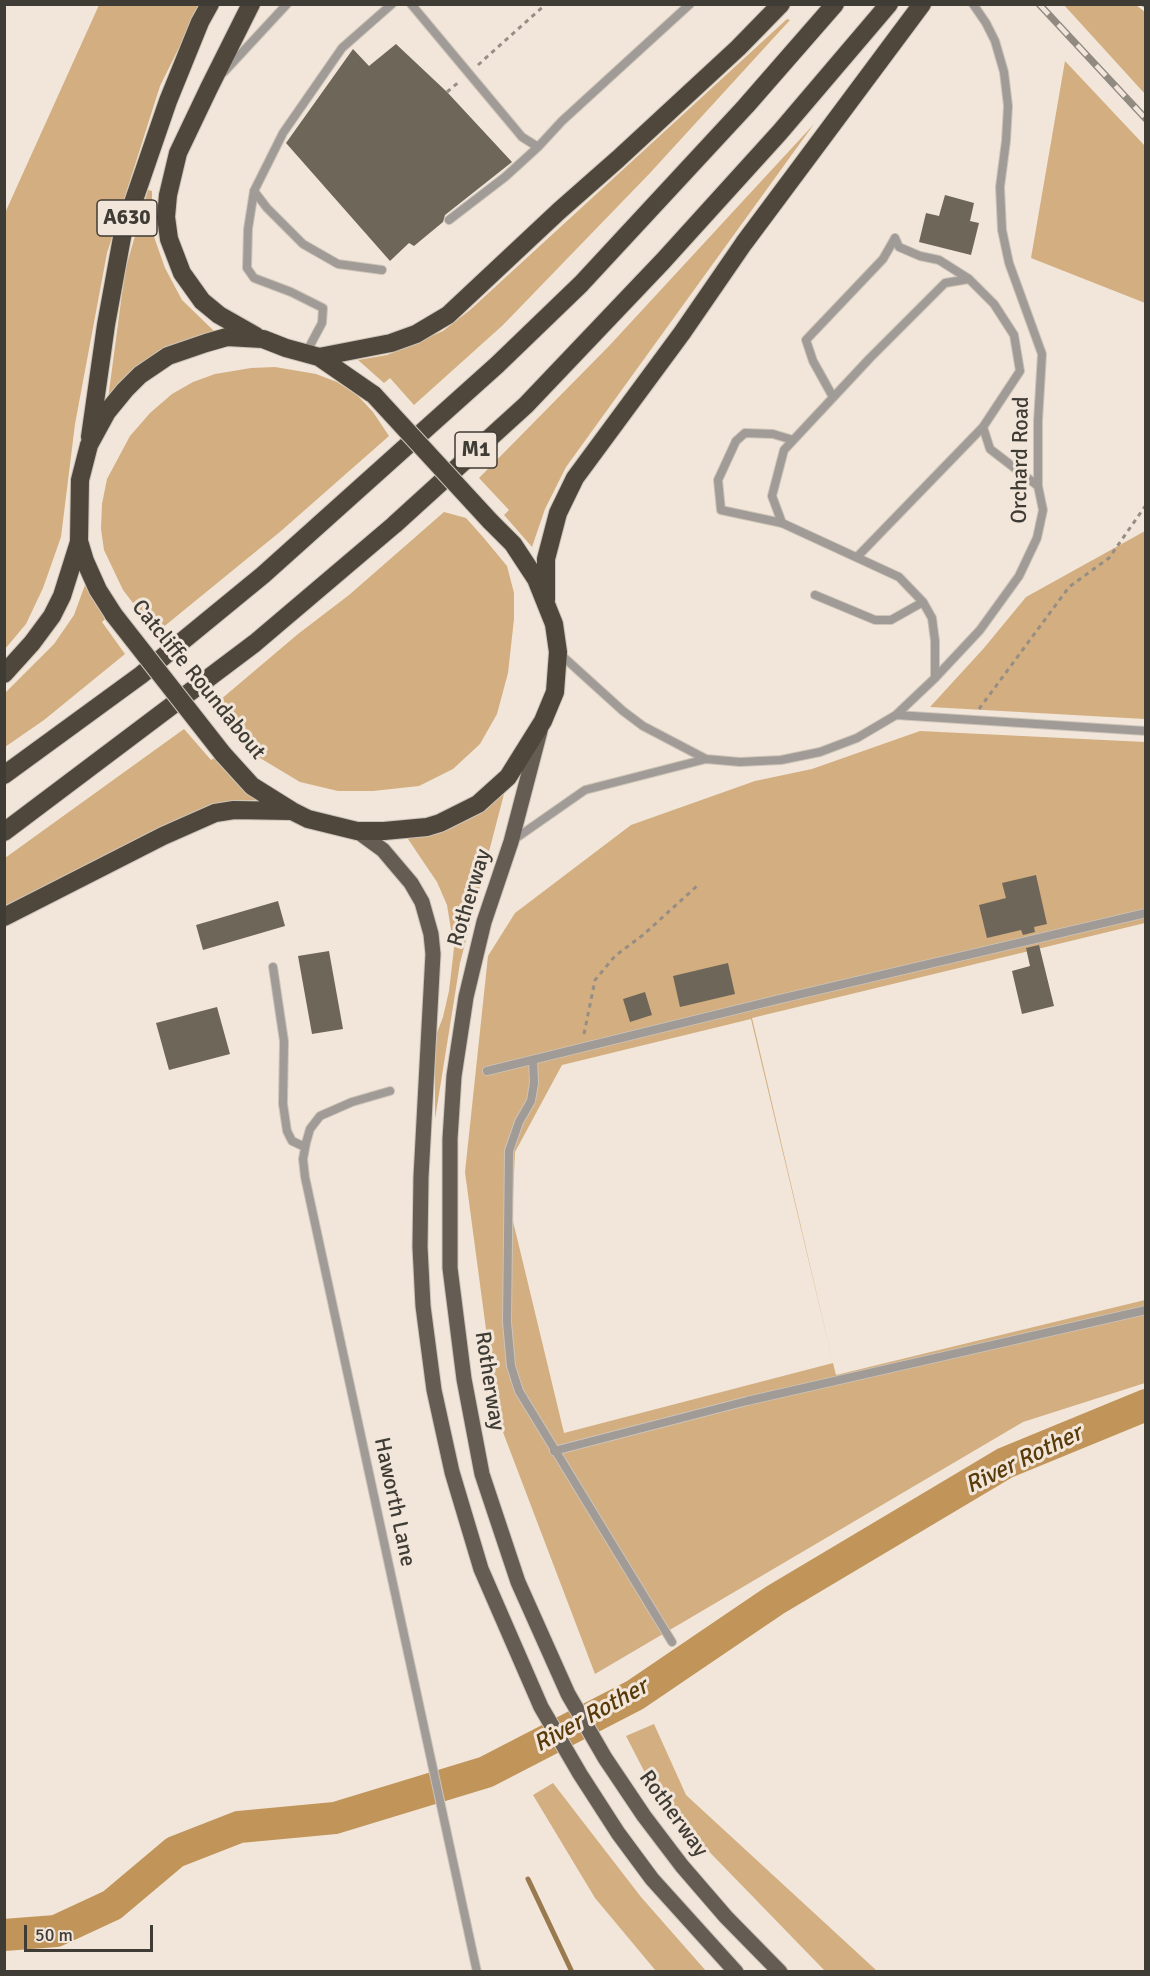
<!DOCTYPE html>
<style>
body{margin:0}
#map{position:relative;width:1150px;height:1976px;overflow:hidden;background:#f1e6d9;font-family:Signika,sans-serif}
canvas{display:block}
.frame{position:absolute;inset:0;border:6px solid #3f3b35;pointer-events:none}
.scale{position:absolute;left:24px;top:1925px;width:129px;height:27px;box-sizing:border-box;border:3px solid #3f3b35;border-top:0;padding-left:8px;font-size:18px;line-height:21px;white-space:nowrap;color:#3f3b35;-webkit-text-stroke:4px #f1e6d9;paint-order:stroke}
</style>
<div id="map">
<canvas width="1150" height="1976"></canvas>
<div class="frame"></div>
<div class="scale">50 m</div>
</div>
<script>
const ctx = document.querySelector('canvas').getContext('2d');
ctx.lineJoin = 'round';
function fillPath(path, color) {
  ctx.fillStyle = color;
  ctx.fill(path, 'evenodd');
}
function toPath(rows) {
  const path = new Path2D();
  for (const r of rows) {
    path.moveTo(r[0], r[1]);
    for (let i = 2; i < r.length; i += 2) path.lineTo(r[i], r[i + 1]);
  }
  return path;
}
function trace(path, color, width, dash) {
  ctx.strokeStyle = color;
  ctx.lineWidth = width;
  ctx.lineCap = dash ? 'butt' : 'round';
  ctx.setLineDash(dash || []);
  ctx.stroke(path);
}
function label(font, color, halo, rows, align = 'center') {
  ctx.font = font + ' Signika,sans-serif';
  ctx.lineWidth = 6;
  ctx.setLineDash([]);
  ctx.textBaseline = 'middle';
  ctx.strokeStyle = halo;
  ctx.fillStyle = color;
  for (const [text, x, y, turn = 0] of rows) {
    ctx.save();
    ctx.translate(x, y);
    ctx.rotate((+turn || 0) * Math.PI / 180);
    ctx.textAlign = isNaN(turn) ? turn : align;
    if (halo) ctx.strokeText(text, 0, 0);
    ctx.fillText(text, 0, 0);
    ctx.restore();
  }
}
fillPath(toPath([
 [99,5,200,5,160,86,107,253,75,424,61,537,43,588,26,624,5,649,5,213],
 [1064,5,1136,5,1145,12,1145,94],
 [787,19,790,20,650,173,503,325,414,405,390,378,384,383,358,360,387,355,443,331,470,310],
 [1065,61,1145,146,1145,303,1031,258],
 [814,124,566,467,545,509,532,547,504,515,509,510,479,478,609,346],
 [148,190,152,191,152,231,165,268,182,300,215,332,108,399,125,271],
 [275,367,316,374,337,382,357,395,373,412,389,436,281,531,156,633,123,590,104,550,101,529,102,504,107,479,130,436,150,413,172,394,193,382,215,374,251,368],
 [444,512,466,518,483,537,507,566,514,593,514,619,508,673,497,714,480,744,453,769,419,786,373,791,338,791,300,782,255,755,213,706,298,634,349,595],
 [1145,531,1145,719,930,707,984,648,1026,597],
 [85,585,108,616,102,622,125,654,44,720,5,747,5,693,54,644,74,615],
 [184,729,211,760,218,756,236,780,258,800,232,801,207,807,5,906,5,858],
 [920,731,1145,742,1145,923,752,1018,833,1363,751,1019,562,1065,515,1152,512,1217,564,1433,833,1363,836,1375,1145,1300,1145,1383,1023,1422,595,1674,498,1419,465,1172,488,956,515,913,631,825,755,781,812,769],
 [504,794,460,963,435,1119,435,1038,443,1017,449,991,454,948,447,905,437,882,408,839,410,836,472,814],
 [654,1724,686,1795,876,1970,881,1971,825,1971,659,1800,626,1736],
 [553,1783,641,1897,706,1971,656,1971,595,1898,533,1795]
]), '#d3ae80');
trace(toPath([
 [528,1879,572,1972]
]), '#9a794e', 5);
trace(toPath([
 [4,1935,56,1931,112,1905,175,1852,239,1827,335,1818,486,1772,635,1695,775,1600,1005,1463,1146,1405]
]), '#c19459', 32);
fillPath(toPath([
 [396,44,447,92,512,162,445,215,443,222,414,246,409,243,390,261,286,143,353,49,369,66],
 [945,195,974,203,970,221,979,223,971,255,919,242,926,213,939,216],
 [1036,875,1047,924,1034,927,1035,932,1023,935,1021,930,987,938,979,905,1006,898,1002,883],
 [278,901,285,926,203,950,196,925],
 [1039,945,1054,1006,1022,1014,1012,971,1030,966,1026,948],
 [329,951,343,1029,312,1034,298,956],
 [728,963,735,994,680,1007,673,976],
 [645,992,652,1015,630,1022,623,999],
 [217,1007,230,1054,169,1070,156,1023]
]), '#6f665a');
const lane = toPath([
 [411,4,522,137,538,147],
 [224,72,287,4],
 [254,191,267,208,303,244,338,264,382,270],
 [449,220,505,177,538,147,562,121,690,4],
 [895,238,899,247,920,256,939,260,969,279],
 [306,353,322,323,323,308,291,292,254,278,247,268,248,229,254,191,283,133,342,48,392,4],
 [833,397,813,361,806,340,883,259,895,238],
 [793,440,773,434,745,433,736,441,718,480,721,510,782,523,899,577,923,602,932,618,935,641,935,678],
 [782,523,772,496,784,450,870,358,945,283,969,279,994,304,1014,335,1020,371,983,427,990,449,1038,486],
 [857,557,983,427],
 [815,595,875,620,891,620,923,602],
 [559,653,623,711,643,726,706,759],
 [896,715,1146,731],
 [512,841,585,790,706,759,740,762,781,760,820,752,857,738,896,715,935,678,980,630,1019,576,1037,538,1043,510,1038,486,1038,421,1042,354,1009,263,1002,230,1000,187,1006,141,1008,106,1004,72,995,41,986,23,973,4],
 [273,967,284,1041,283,1104,287,1131,292,1141,305,1147],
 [533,1060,534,1083,531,1101,519,1122,509,1151,507,1322,511,1366,519,1391,672,1642],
 [487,1071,780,999,1146,913],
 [390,1091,352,1102,320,1116,310,1129,306,1143,303,1159,305,1177,477,1972],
 [554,1451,747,1401,1146,1310]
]);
const primary = toPath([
 [540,731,511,842,484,922,466,997,454,1076,450,1139,450,1268,464,1379,482,1474,518,1582,568,1694,605,1758,644,1816,682,1866,726,1917,780,1972],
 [357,831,383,850,411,883,422,902,431,934,433,954,421,1177,420,1247,423,1306,434,1390,452,1472,481,1569,541,1707,580,1774,618,1833,652,1879,736,1972]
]);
const highway = toPath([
 [251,4,209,88,178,153,168,195,166,217,169,239,182,273,202,301,219,315,256,336],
 [319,357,391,343,416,334,448,315,559,211,618,159,738,48,781,4],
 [90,437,106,325,123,232,168,101,200,22,210,4],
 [546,600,546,559,558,513,575,478,682,333,744,243,922,4],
 [114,615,98,590,85,561,79,541,80,480,89,445,107,412,125,390,140,375,168,356,206,343,227,337,263,339,286,348,319,357,374,395],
 [4,674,32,643,52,616,62,596,79,542],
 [223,754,252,786,292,811,308,819,357,831,384,831,427,827,440,823,478,804,508,777,543,721,555,692,558,652,554,624,536,579,513,544,490,521],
 [4,775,141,675,263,575,497,365,581,284,746,106,835,4],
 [4,832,255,643,394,525,526,405,663,261,780,132,889,4],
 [4,917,163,836,215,813,234,810,290,811]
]);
trace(lane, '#cdc4b8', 10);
trace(primary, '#cdc4b8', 17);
trace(highway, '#cdc4b8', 20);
trace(toPath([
 [1142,4,1146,7],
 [478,65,546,4],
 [447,92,460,81],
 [979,709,1069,587,1109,558,1146,505],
 [584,1034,595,980,615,956,643,935,698,885]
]), '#968e85', 3, [4.5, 4.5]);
trace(lane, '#a09b96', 8);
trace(primary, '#655d54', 15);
trace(highway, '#50473c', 18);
const rail = toPath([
 [1039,4,1146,119]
]);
trace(rail, '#918a81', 7);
trace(rail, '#f1e6d9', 4.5, [14]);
const highwayBridge = toPath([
 [374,395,490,521],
 [114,615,223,754]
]);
trace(highwayBridge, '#cdc4b8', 20, []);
trace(highwayBridge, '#50473c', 18);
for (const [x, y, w] of [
 [127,218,60],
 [476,450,42]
]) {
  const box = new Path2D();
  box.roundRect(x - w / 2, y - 18, w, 36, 4.5);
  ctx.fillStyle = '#f1e6d9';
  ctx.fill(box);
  trace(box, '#3f3b35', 1.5);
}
label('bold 21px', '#3f3b35', null, [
 ["A630",127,218],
 ["M1",476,450]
]);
label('22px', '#3f3b35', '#f1e6d9', [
 ["Orchard Road",1021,460,-89],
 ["Catcliffe Roundabout",198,680,51],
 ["Rotherway",470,898,-73],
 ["Rotherway",489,1381,81],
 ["Haworth Lane",394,1502,78],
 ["Rotherway",673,1814,54]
]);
label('italic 24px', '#593a0a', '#f1e6d9', [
 ["River Rother",1024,1460,-26],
 ["River Rother",591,1716,-29]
]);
</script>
